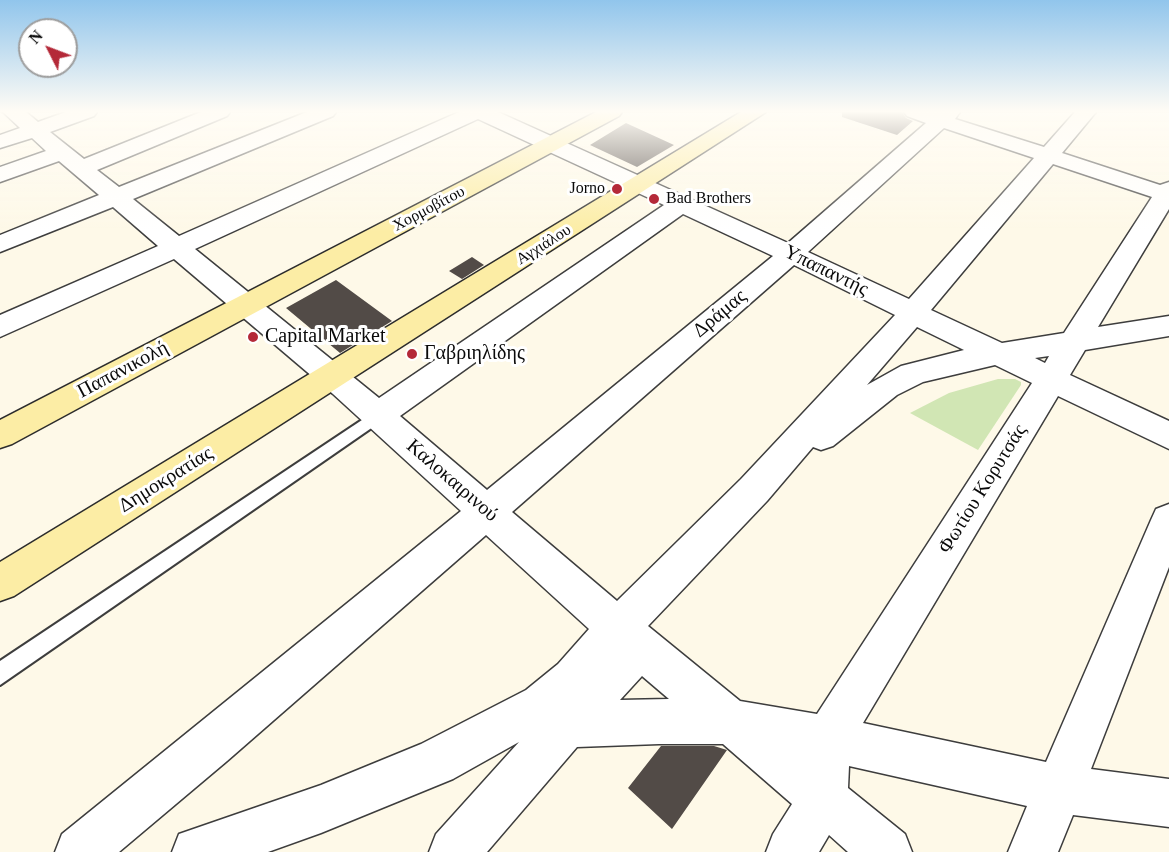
<!DOCTYPE html>
<meta charset="utf-8">
<style>
body{margin:0}
#map{position:relative;width:1169px;height:852px;overflow:hidden;background:#fef9e8;font-family:"Times New Roman",serif}
canvas{display:block}
.north{position:absolute;left:18px;top:18px;width:60px;height:60px;box-sizing:border-box;background:#fff;border:2px solid #9d9d9d;border-radius:50%;rotate:312deg;font-size:16px;font-weight:700;line-height:24px;text-align:center;color:#0a0a0a}
.north::after{content:'';display:block;margin:auto;width:21px;height:27px;background:#b42938;clip-path:polygon(50% 0,100% 100%,50% 72%,0 100%)}
</style>
<div id="map">
<canvas width="1169" height="852"></canvas>
<div class="north">N</div>
</div>
<script>
const ctx = document.querySelector('canvas').getContext('2d');
ctx.lineJoin = 'round';
function fillPath(path, color) {
  ctx.fillStyle = color;
  ctx.fill(path, 'evenodd');
}
function toPath(rows) {
  const path = new Path2D();
  for (const r of rows) {
    path.moveTo(r[0], r[1]);
    for (let i = 2; i < r.length; i += 2) path.lineTo(r[i], r[i + 1]);
  }
  return path;
}
function trace(path, color, width, dash) {
  ctx.strokeStyle = color;
  ctx.lineWidth = width;
  ctx.lineCap = dash ? 'butt' : 'round';
  ctx.setLineDash(dash || []);
  ctx.stroke(path);
}
function label(font, color, halo, rows, align = 'center') {
  ctx.font = font + ' "Times New Roman",serif';
  ctx.lineWidth = 6;
  ctx.setLineDash([]);
  ctx.textBaseline = 'middle';
  ctx.strokeStyle = halo;
  ctx.fillStyle = color;
  for (const [text, x, y, turn = 0] of rows) {
    ctx.save();
    ctx.translate(x, y);
    ctx.rotate((+turn || 0) * Math.PI / 180);
    ctx.textAlign = isNaN(turn) ? turn : align;
    if (halo) ctx.strokeText(text, 0, 0);
    ctx.fillText(text, 0, 0);
    ctx.restore();
  }
}
fillPath(toPath([
 [998,379,1015,379,1021,382,1021,385,978,450,910,413,949,393]
]), '#d1e6b4');
fillPath(toPath([
 [842,112,902,112,906,118,913,121,897,135,842,117],
 [626,123,674,145,637,167,590,145],
 [472,257,484,265,462,279,449,271],
 [336,280,392,321,340,353,286,308],
 [661,746,714,746,727,750,672,829,628,788]
]), '#524b47');
const lane = toPath([
 [377,410,383,412,385,416,383,420,0,685,0,661,377,410]
]);
const street = toPath([
 [3,112,26,112,38,122,66,112,97,112,94,116,50,132,84,159,201,112,230,112,227,116,97,170,119,187,307,112,336,112,333,116,133,199,179,236,459,112,498,112,788,243,926,123,907,116,904,112,960,112,955,119,1044,147,1075,112,1096,112,1062,153,1160,185,1169,182,1169,209,1098,327,1169,316,1169,336,1085,350,1070,375,1169,421,1169,449,1058,396,863,723,1046,762,1151,520,1156,509,1169,504,1169,567,1091,769,1169,779,1169,827,1073,815,1058,852,1008,852,1027,806,849,766,848,788,905,834,912,852,848,852,829,835,819,852,766,852,773,834,792,804,723,744,659,744,577,747,487,852,429,852,436,834,519,742,453,779,321,833,268,852,172,852,179,834,321,785,421,744,526,690,558,664,589,629,486,535,227,761,119,852,55,852,62,834,461,511,333,394,174,259,0,337,0,315,158,246,113,207,0,252,0,235,99,195,59,161,0,182,0,167,46,151,32,138,0,148,0,135,20,128,3,112],
 [478,119,664,205,379,398,195,249,478,119],
 [944,128,1034,158,909,299,808,252,944,128],
 [1053,164,1152,197,1064,333,1002,343,931,310,1053,164],
 [683,214,773,256,487,490,400,416,683,214],
 [794,265,895,315,741,479,617,601,512,512,794,265],
 [917,327,964,350,901,366,867,385,917,327],
 [1049,356,1045,363,1035,358,1049,356],
 [995,365,1032,383,817,714,740,701,648,626,767,501,813,447,821,450,833,446,897,395,923,382,995,365],
 [642,676,669,699,620,700,642,676]
]);
const secondary = toPath([
 [596,112,622,112,619,116,12,444,0,448,0,420,596,112],
 [741,112,766,112,14,596,0,601,0,562,741,112]
]);
trace(lane, '#3d3d3d', 4);
trace(street, '#3d3d3d', 3);
trace(secondary, '#2c2c2c', 3);
fillPath(lane, '#fff');
fillPath(street, '#fff');
fillPath(secondary, '#fceda5');
const sky = ctx.createLinearGradient(0, 0, 0, 232);
sky.addColorStop(0, '#91c5ec');
sky.addColorStop(0.48, '#fffcf5');
sky.addColorStop(1, '#fffcf500');
ctx.fillStyle = sky;
ctx.fillRect(0, 0, 1169, 232);
for (const [x, y, r, color] of [
 [617,189,6,"#b42938"],
 [654,199,6,"#b42938"],
 [253,337,6,"#b42938"],
 [412,354,6,"#b42938"]
]) {
  const dot = new Path2D();
  dot.arc(x, y, r, 0, 2 * Math.PI);
  ctx.fillStyle = color;
  ctx.fill(dot);
  trace(dot, '#fff', 2);
}
label('16px', '#0a0a0a', '#fff', [
 ["Jorno",605,189],
 ["Bad Brothers",666,199,"left"]
], 'right');
label('16px', '#0a0a0a', '#fff', [
 ["Χορμοβίτου",429,209,-28],
 ["Αγχιάλου",544,245,-32]
]);
label('20px', '#0a0a0a', '#fff', [
 ["Υπαπαντής",826,271,26],
 ["Δράμας",720,314,-40],
 ["Παπανικολή",123,370,-28],
 ["Δημοκρατίας",166,480,-32],
 ["Καλοκαιρινού",452,481,41],
 ["Φωτίου Κορυτσάς",983,489,-58]
]);
label('20px', '#0a0a0a', '#fff', [
 ["Capital Market",265,337],
 ["Γαβριηλίδης",424,354]
], 'left');
</script>
